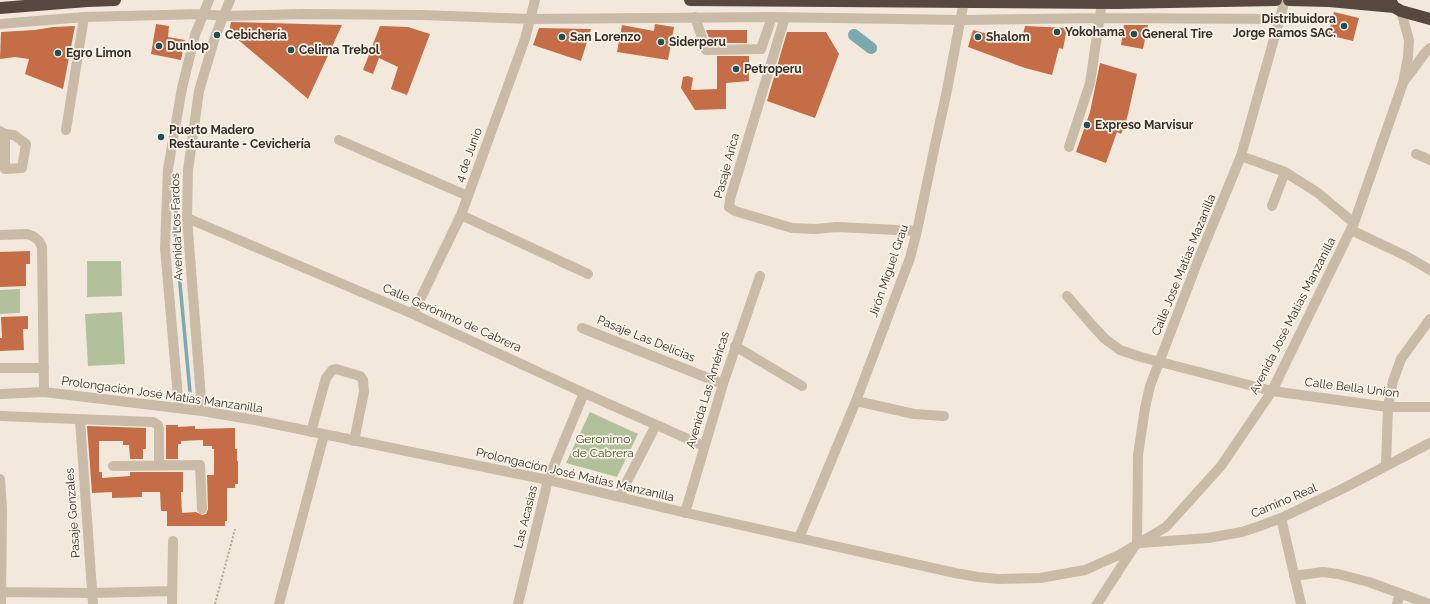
<!DOCTYPE html>
<meta charset="utf-8">
<style>
body{margin:0}
canvas{display:block;background:#f2e9dc}
</style>
<canvas width="1430" height="604"></canvas>
<script>
const ctx = document.querySelector('canvas').getContext('2d');
ctx.lineJoin = 'round';
function fillPath(path, color) {
  ctx.fillStyle = color;
  ctx.fill(path, 'evenodd');
}
function toPath(rows) {
  const path = new Path2D();
  for (const r of rows) {
    path.moveTo(r[0], r[1]);
    for (let i = 2; i < r.length; i += 2) path.lineTo(r[i], r[i + 1]);
  }
  return path;
}
function trace(path, color, width, dash) {
  ctx.strokeStyle = color;
  ctx.lineWidth = width;
  ctx.lineCap = dash ? 'butt' : 'round';
  ctx.setLineDash(dash || []);
  ctx.stroke(path);
}
function label(font, color, halo, rows, align = 'center') {
  ctx.font = font + ' Raleway,sans-serif';
  ctx.lineWidth = 3.5;
  ctx.setLineDash([]);
  ctx.textBaseline = 'middle';
  ctx.strokeStyle = halo;
  ctx.fillStyle = color;
  for (const [text, x, y, turn = 0] of rows) {
    ctx.save();
    ctx.translate(x, y);
    ctx.rotate((+turn || 0) * Math.PI / 180);
    ctx.textAlign = isNaN(turn) ? turn : align;
    if (halo) ctx.strokeText(text, 0, 0);
    ctx.fillText(text, 0, 0);
    ctx.restore();
  }
}
fillPath(toPath([
 [87,261,121,261,122,296,87,297],
 [20,289,20,313,0,314,0,290],
 [122,312,125,364,88,366,85,314],
 [590,412,638,434,617,477,566,463]
]), '#b2c19c');
trace(toPath([
 [176,210,175,230,190,392]
]), '#7ba9af', 3.5);
trace(toPath([
 [854,35,871,48]
]), '#7ba9af', 12);
fillPath(toPath([
 [1334,12,1359,18,1353,41,1328,35],
 [231,22,232,22,342,25,308,99,229,32],
 [156,24,169,26,168,37,185,40,181,60,151,54],
 [655,24,674,27,668,60,617,52,622,25,654,31],
 [1124,25,1148,25,1143,49,1121,45],
 [75,26,63,89,25,74,29,59,15,57,0,59,1,32,35,30,53,27],
 [380,26,408,27,430,34,407,95,391,89,398,67,379,58,373,74,363,70],
 [1025,26,1067,28,1063,49,1059,48,1052,75,1025,68,968,47,973,30,1021,43],
 [539,28,591,29,581,61,533,45],
 [706,30,747,30,747,43,711,43],
 [787,32,826,32,839,54,815,118,767,101],
 [717,56,749,56,749,81,726,83,726,109,695,110,681,88,683,77,688,76,693,78,691,90,717,89],
 [1100,63,1137,74,1128,114,1125,125,1121,134,1117,132,1106,163,1076,152,1090,112],
 [30,251,30,264,26,264,26,286,0,287,0,252],
 [28,316,28,329,23,329,24,350,0,351,0,338,2,338,1,317],
 [166,425,178,425,178,427,195,426,195,429,235,428,235,449,237,449,237,461,238,461,238,484,235,484,235,488,227,488,227,521,225,521,225,526,167,526,167,511,161,511,160,492,142,492,142,497,112,498,112,492,92,493,87,426,146,428,146,449,143,449,143,459,130,459,129,445,123,445,123,441,99,441,99,472,102,472,102,478,130,476,130,472,183,472,183,492,181,492,182,513,196,512,202,515,206,514,208,509,207,475,214,475,214,449,212,449,212,446,203,446,203,440,181,441,181,444,178,444,178,459,166,459]
]), '#c56d46');
trace(toPath([
 [215,604,235,529]
]), '#b6a492', 2, [2, 2]);
trace(toPath([
 [695,17,706,50,761,49,772,17],
 [785,17,730,199,729,207,735,211,792,228,815,229,837,227,917,231],
 [0,24,84,17,202,14,223,16,304,14,422,15,530,19,772,17,961,20,1100,18,1280,19],
 [1405,80,1425,53,1430,48],
 [66,130,84,17],
 [0,131,5,134,14,135,26,144,22,168,5,169,5,134],
 [339,140,468,196],
 [1069,147,1090,83,1102,2],
 [1416,154,1430,160],
 [1241,156,1285,172,1318,193,1354,223],
 [1272,206,1285,172],
 [461,215,588,274],
 [187,218,413,314,584,393,704,446],
 [1351,230,1406,256,1430,270],
 [0,235,27,234,33,236,39,241,42,247,44,392],
 [1067,296,1092,325,1105,339,1120,350,1141,357,1272,391,1388,407,1430,407],
 [413,314,461,215,525,39,535,0],
 [582,328,723,384],
 [735,346,802,386],
 [0,368,44,368],
 [0,394,44,392,202,411,255,420,548,480,678,511,955,573,978,577,998,579,1040,578,1085,570,1119,555,1166,527,1221,466,1272,391,1354,223,1403,83,1408,57,1409,40,1401,11],
 [856,401,914,414,944,416],
 [179,408,165,248,168,169,182,88,195,35,209,0],
 [202,411,187,218,188,170,199,91,215,37,230,0],
 [0,416,153,422,158,425,159,429,159,465],
 [80,420,93,604],
 [311,432,326,378,332,370,336,369,360,376,363,380,364,392,354,441],
 [1386,465,1388,407,1393,381,1401,359,1430,319],
 [113,466,200,465,202,509],
 [0,479,2,510,1,604],
 [619,497,656,425],
 [685,513,723,384,760,276],
 [1281,518,1301,604],
 [799,538,856,401,910,258,917,231,935,145,946,95,964,1],
 [1140,543,1208,538,1242,532,1260,526,1281,518,1342,489,1430,443],
 [1137,544,1138,455,1145,408,1150,386,1199,258,1241,156,1285,0],
 [1294,576,1323,572,1338,574,1369,582,1429,604],
 [0,592,92,593,172,591],
 [172,604,173,541],
 [279,604,324,435],
 [518,604,548,480,584,393],
 [1097,604,1134,547],
 [1397,604,1400,593]
]), '#cabaa8', 10);
trace(toPath([
 [690,0,1117,3,1276,0],
 [1289,0,1329,1,1394,7],
 [1390,0,1394,7,1401,11,1430,19],
 [0,8,87,1,115,0]
]), '#57483f', 12);
for (const [x, y, r, color] of [
 [1344,26,4,"#1e5058"],
 [1057,32,4,"#1e5058"],
 [1134,34,4,"#1e5058"],
 [217,35,4,"#1e5058"],
 [562,37,4,"#1e5058"],
 [978,37,4,"#1e5058"],
 [661,42,4,"#1e5058"],
 [159,46,4,"#1e5058"],
 [291,50,4,"#1e5058"],
 [58,53,4,"#1e5058"],
 [736,69,4,"#1e5058"],
 [1087,125,4,"#1e5058"],
 [161,137,4,"#1e5058"]
]) {
  const dot = new Path2D();
  dot.arc(x, y, r, 0, 2 * Math.PI);
  ctx.fillStyle = color;
  ctx.fill(dot);
  trace(dot, '#f9f3e8', 1.5);
}
label('bold 12px', '#372d28', '#f9f3e8', [
 ["Distribuidora",1336,19,"right"],
 ["Jorge Ramos SAC.",1336,33,"right"],
 ["Yokohama",1065,32],
 ["General Tire",1142,34],
 ["Cebichería",225,35],
 ["San Lorenzo",570,37],
 ["Shalom",986,37],
 ["Siderperu",669,42],
 ["Dunlop",167,46],
 ["Celima Trebol",299,50],
 ["Egro Limon",66,53],
 ["Petroperu",744,69],
 ["Expreso Marvisur",1095,125],
 ["Puerto Madero",169,130],
 ["Restaurante - Cevichería",169,144]
], 'left');
label('12px', '#372d28', '#f9f3e8', [
 ["4 de Junio",469,155,-70],
 ["Pasaje Arica",727,166,-75],
 ["Avenida Los Fardos",177,227,-92],
 ["Calle Jose Matias Mazanilla",1184,265,-68],
 ["Jirón Miguel Grau",889,271,-71],
 ["Avenida José Matías Manzanilla",1293,316,-63],
 ["Calle Gerónimo de Cabrera",452,318,24],
 ["Pasaje Las Delicias",646,339,22],
 ["Calle Bella Union",1352,388,7],
 ["Avenida Las Américas",708,390,-73],
 ["Prolongación José Matías Manzanilla",162,395,8],
 ["Prolongación José Matías Manzanilla",575,475,13],
 ["Camino Real",1284,501,-23],
 ["Pasaje Gonzales",73,513,-94],
 ["Las Acasias",526,517,-76]
]);
label('12px', '#43552c', '#f9f3e8', [
 ["Geronimo",603,439],
 ["de Cabrera",603,453]
]);
</script>
